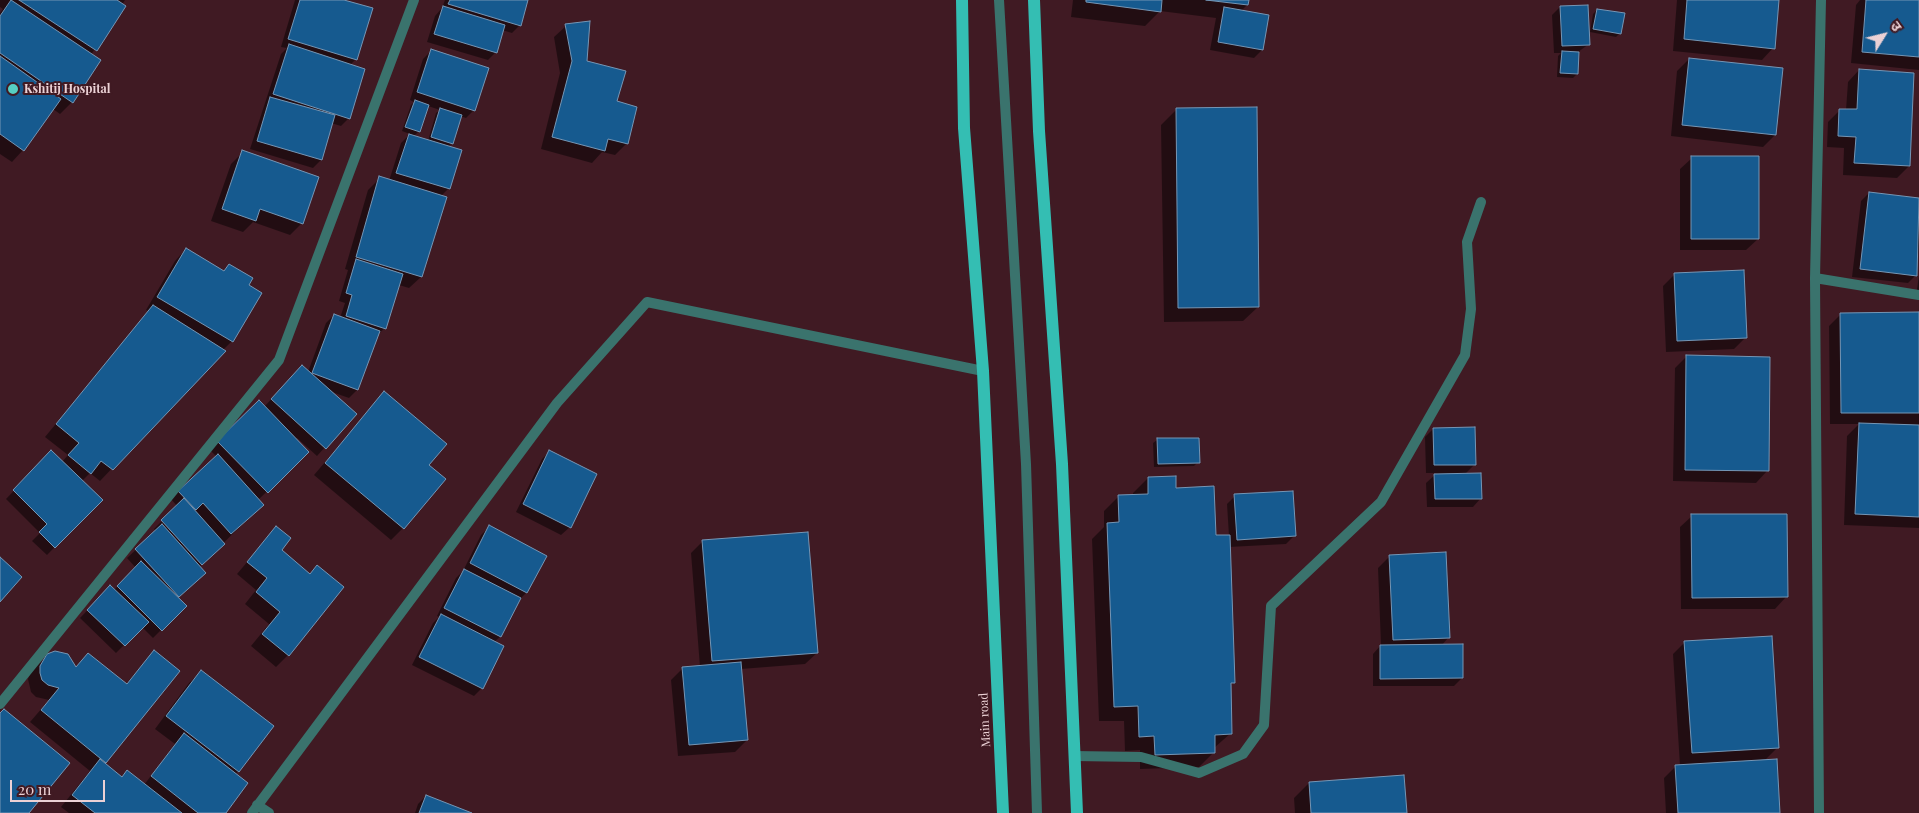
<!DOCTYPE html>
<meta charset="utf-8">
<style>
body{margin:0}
#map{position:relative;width:1919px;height:813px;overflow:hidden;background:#401a23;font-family:"Playfair Display","Noto Sans Devanagari",serif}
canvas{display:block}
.north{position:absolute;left:1859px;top:10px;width:50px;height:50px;-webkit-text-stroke:4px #401a23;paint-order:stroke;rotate:54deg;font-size:14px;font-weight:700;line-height:20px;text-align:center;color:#ebd1d5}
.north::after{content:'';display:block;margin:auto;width:18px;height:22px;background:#ebd1d5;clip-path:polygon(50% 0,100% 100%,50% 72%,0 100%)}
.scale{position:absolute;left:10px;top:780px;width:95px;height:22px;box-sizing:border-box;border:2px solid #ebd1d5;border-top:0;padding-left:6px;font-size:15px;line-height:18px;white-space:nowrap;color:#ebd1d5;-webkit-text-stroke:4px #401a23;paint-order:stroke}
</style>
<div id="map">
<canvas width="1919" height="813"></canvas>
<div class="north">उ</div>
<div class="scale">20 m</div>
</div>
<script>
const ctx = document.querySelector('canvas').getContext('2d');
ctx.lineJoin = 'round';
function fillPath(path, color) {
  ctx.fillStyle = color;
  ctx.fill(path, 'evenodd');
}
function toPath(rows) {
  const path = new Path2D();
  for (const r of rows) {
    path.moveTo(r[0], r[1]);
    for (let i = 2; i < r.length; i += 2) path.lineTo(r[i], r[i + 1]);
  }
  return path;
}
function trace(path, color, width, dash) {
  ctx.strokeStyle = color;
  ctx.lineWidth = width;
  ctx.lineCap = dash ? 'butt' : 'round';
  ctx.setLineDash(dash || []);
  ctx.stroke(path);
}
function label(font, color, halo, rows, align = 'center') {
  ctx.font = font + ' "Playfair Display",serif';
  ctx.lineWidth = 4;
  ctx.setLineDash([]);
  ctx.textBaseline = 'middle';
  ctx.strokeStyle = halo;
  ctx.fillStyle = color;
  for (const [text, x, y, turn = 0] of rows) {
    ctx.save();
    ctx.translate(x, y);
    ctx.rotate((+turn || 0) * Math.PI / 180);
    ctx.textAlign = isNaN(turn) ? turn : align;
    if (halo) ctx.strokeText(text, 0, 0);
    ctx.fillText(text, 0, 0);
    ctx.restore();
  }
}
fillPath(toPath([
 [0,0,125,0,91,55,72,102,60,114,53,109,23,150,12,162,0,154,0,13,3,9,0,7],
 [295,0,340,0,356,59,350,65,349,118,341,126,331,123,321,160,313,168,250,149,281,54,287,48,281,47],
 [445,0,527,0,520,25,512,33,502,30,496,52,488,60,427,42,435,16,442,8],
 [1073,0,1248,0,1247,5,1241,11,1262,50,1254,58,1210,50,1216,18,1160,11,1145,26,1071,17],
 [1677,0,1778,0,1773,48,1762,60,1673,51],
 [1860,0,1919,0,1919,70,1851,63,1856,5],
 [1560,7,1589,44,1578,52,1577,74,1573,78,1557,77,1558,56,1561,53,1554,53,1552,15],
 [1597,10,1620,33,1616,37,1590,32,1593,14],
 [566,26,586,62,616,102,627,143,615,155,602,152,592,163,541,149,560,73,554,37],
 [431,51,474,110,466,118,460,116,452,143,448,147,460,150,448,189,441,196,421,277,409,288,399,285,385,328,376,336,357,390,349,398,329,391,355,414,317,456,297,438,295,439,308,452,258,500,254,513,199,567,196,580,177,598,185,606,153,638,142,627,116,653,80,618,110,587,114,590,136,568,127,558,156,531,154,529,177,506,171,499,217,457,210,450,259,402,264,407,294,375,308,372,326,323,334,315,340,318,345,303,339,301,348,270,345,269,368,190,380,178,389,181,401,143,410,134,402,131,411,105,414,102,410,100,423,59],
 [428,106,440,110,436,113,428,141,414,136,419,131],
 [1689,59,1775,135,1763,147,1671,136,1677,71],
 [1859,70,1909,166,1897,178,1843,175,1844,148,1827,147,1828,122,1840,110,1846,110,1848,82],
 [1176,110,1258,307,1243,321,1164,322,1161,125],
 [243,152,302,223,290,235,253,222,243,232,211,221,231,164],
 [1692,158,1758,239,1746,250,1680,250,1680,169],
 [1869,193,1919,199,1919,246,1916,275,1908,283,1852,277,1861,201],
 [186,249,223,272,229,266,247,286,260,293,232,341,223,350,224,351,100,481,90,473,82,481,101,500,47,555,32,541,40,533,6,499,51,452,62,462,68,455,45,437,149,311,146,310,175,261],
 [1675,274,1746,337,1734,349,1666,352,1663,286],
 [1919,275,1919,296,1916,296],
 [1841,314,1919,314,1919,528,1844,525,1847,436,1859,424,1830,424,1829,326],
 [1687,356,1767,471,1756,483,1673,481,1675,368],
 [384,393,428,465,403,528,391,540,314,475],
 [1433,429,1475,464,1464,475,1481,498,1473,507,1427,507,1426,483,1437,473,1426,473,1425,437],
 [1157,440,1198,462,1194,466,1154,467,1153,443],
 [550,451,570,527,561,535,516,512,542,459],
 [1148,478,1175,489,1215,536,1229,536,1227,504,1235,496,1294,536,1286,544,1229,547,1234,682,1230,686,1231,733,1214,748,1214,752,1199,767,1140,769,1140,750,1125,751,1124,721,1099,721,1092,539,1104,527,1104,511,1119,496,1133,495,1133,493],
 [1692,516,1786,597,1775,609,1681,609,1680,527],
 [489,527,545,556,526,593,518,601,500,637,494,642,482,688,474,696,412,665,433,623,439,617,437,616,456,578,463,571,481,535],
 [276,528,288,655,276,667,251,646,269,624,245,604,256,590,237,574],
 [703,541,817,653,805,664,741,669,747,740,735,752,678,756,671,680,683,668,700,667,691,553],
 [1390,556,1449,637,1441,646,1462,678,1454,686,1373,686,1373,654,1381,645,1378,568],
 [1685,642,1778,747,1764,761,1779,813,1666,813,1664,778,1676,766,1680,766,1673,654],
 [55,652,76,667,88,654,126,684,154,652,178,672,104,764,121,778,144,785,175,744,155,729,189,683,201,672,272,726,235,775,224,813,69,813,61,807,90,771,30,722,49,700,36,697,31,692,28,679,31,672,43,660],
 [1309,783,1406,813,1295,813,1294,798],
 [426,796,468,813,415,813,418,804]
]), '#0007');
const building = toPath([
 [11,0,101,60,73,103,0,53,0,16,11,0],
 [19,0,117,0,126,6,97,51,19,0],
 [300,0,344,0,373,8,357,60,288,39,300,0],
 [450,0,528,0,521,26,448,4,450,0],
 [1086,0,1162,0,1161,12,1086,2,1086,0],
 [1206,0,1249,0,1248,5,1206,0],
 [1687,0,1779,0,1775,49,1684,39,1687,0],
 [1866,0,1919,0,1919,57,1862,52,1866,0],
 [1588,5,1590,45,1562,46,1560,6,1588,5],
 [443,6,505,25,497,53,434,34,443,6],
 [1224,7,1269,15,1263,50,1218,42,1224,7],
 [1597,9,1625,13,1621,34,1593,29,1597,9],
 [590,21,587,61,626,71,617,101,637,107,628,144,608,139,605,151,552,137,572,61,565,24,590,21],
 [289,44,365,69,350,119,273,94,289,44],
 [431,49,489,68,475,111,417,92,431,49],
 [1562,51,1579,52,1578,74,1560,73,1562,51],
 [0,56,61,99,24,151,0,134,0,56],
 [1689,58,1783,68,1776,135,1682,125,1689,58],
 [1859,69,1914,73,1910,166,1854,163,1856,137,1838,136,1839,109,1857,109,1859,69],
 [270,97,335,115,322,160,257,141,270,97],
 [415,100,429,105,420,132,405,127,415,100],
 [1257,107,1259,307,1178,308,1176,108,1257,107],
 [440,108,462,115,453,144,431,137,440,108],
 [409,134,462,150,450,189,396,173,409,134],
 [242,150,319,177,303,224,260,209,256,221,222,209,242,150],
 [1691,156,1759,156,1759,239,1691,239,1691,156],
 [379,176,447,197,422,277,356,257,379,176],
 [1869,192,1919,198,1917,276,1860,269,1869,192],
 [186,248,224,271,229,264,253,278,249,285,262,293,233,342,157,297,186,248],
 [356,259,403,274,386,329,346,316,352,295,346,293,356,259],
 [1744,270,1747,338,1677,341,1674,273,1744,270],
 [153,305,226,351,113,470,101,461,91,474,68,455,79,443,56,424,153,305],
 [1919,312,1919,413,1841,413,1840,313,1919,312],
 [334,314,380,331,358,390,312,373,334,314],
 [1686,355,1770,357,1769,471,1685,470,1686,355],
 [302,365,357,414,326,449,271,399,302,365],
 [384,391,447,444,429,465,446,479,404,529,325,463,384,391],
 [259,400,309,452,268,493,217,441,259,400],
 [1859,423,1919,425,1919,517,1855,514,1859,423],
 [1475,427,1476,465,1434,465,1433,428,1475,427],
 [1157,438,1199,438,1200,463,1158,464,1157,438],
 [51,450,103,500,55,548,39,532,47,524,13,490,51,450],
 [549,450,597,474,571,528,523,504,549,450],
 [218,454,264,505,231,534,203,503,196,510,178,491,218,454],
 [1481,473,1482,499,1435,499,1434,474,1481,473],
 [1176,476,1176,488,1214,486,1216,535,1230,535,1235,683,1231,683,1232,734,1215,735,1215,753,1155,755,1154,736,1139,737,1138,706,1114,707,1107,523,1119,522,1118,495,1148,494,1148,477,1176,476],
 [1293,491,1296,536,1237,540,1234,494,1293,491],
 [184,498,225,544,202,565,161,520,184,498],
 [1691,514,1787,514,1788,597,1692,598,1691,514],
 [162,524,206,573,179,597,135,549,162,524],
 [489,525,547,556,527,593,470,563,489,525],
 [276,526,291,538,282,550,310,574,317,565,344,587,289,656,262,634,280,612,256,592,267,578,247,562,276,526],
 [808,532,818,653,712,661,702,540,808,532],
 [1446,552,1450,638,1393,640,1389,555,1446,552],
 [0,557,22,577,0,602,0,557],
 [141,561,187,606,162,631,117,586,141,561],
 [464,569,521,598,501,637,444,608,464,569],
 [110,585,149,622,125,646,87,610,110,585],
 [441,614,504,646,483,689,419,657,441,614],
 [1772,636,1779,748,1692,753,1684,641,1772,636],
 [1463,644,1463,678,1380,679,1380,645,1463,644],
 [154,650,180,671,106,763,41,710,59,688,48,685,42,680,40,673,40,666,47,654,55,651,68,654,76,667,88,653,127,684,154,650],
 [741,662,748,740,689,745,682,667,741,662],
 [201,670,274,726,239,772,166,716,201,670],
 [4,709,70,763,29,813,0,813,0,713,4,709],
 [184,733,248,783,226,813,198,813,151,776,184,733],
 [100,759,122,777,127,770,182,813,95,813,72,795,100,759],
 [1777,759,1780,813,1678,813,1675,765,1777,759],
 [1404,775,1407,813,1311,813,1309,782,1404,775],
 [426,795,472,813,419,813,426,795]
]);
fillPath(building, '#165a8f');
trace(building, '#7596b5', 1);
trace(toPath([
 [999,0,1026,464,1037,813],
 [1074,756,1141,757,1199,773,1243,754,1264,725,1271,606,1381,502,1465,355,1471,309,1467,242,1481,202]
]), '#3a736d', 10);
trace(toPath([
 [1815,278,1919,295],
 [0,704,279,360,414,0],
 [257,805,269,813],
 [252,813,557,403,647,302,983,371],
 [1819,813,1815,278,1821,0]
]), '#3a736d', 10);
trace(toPath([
 [962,0,964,128,983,371,1003,813],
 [1034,0,1039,131,1062,464,1077,813]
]), '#34beb3', 12);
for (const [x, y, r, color] of [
 [13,89,6,"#56cec3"]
]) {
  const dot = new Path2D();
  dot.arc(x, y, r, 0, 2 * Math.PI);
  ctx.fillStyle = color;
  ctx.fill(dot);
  trace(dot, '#401a23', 2);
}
label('bold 12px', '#ebd1d5', '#401a23', [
 ["Kshitij Hospital",24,89]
], 'left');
label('12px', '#ebd1d5', '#401a23', [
 ["Main road",985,720,-93]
]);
</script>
